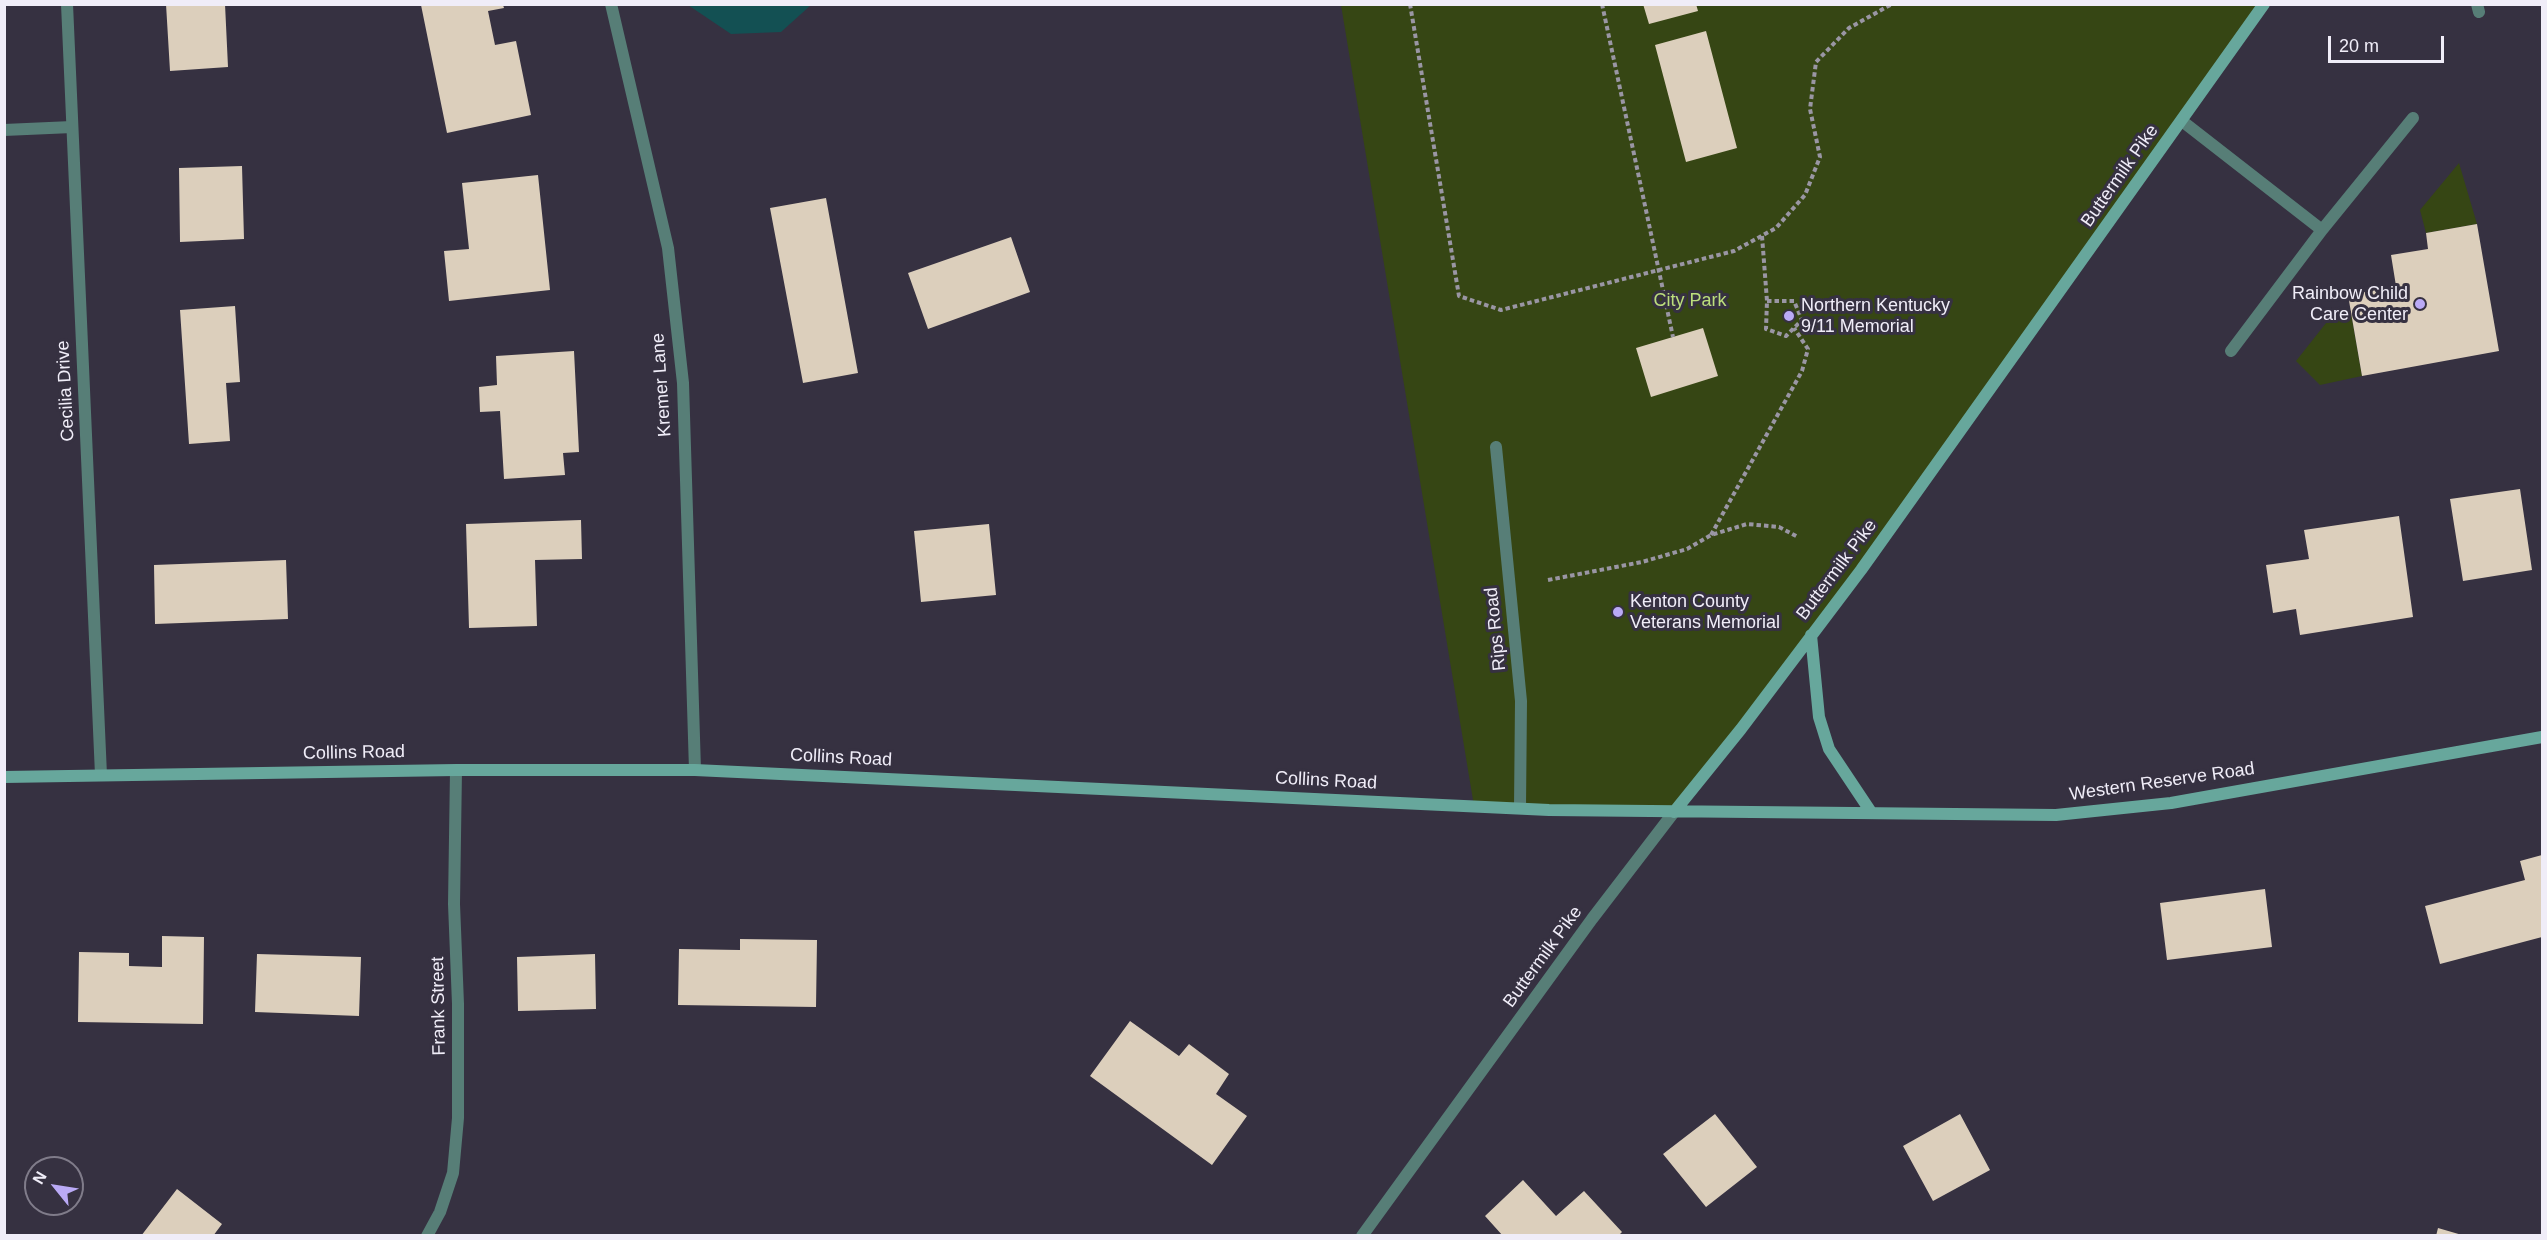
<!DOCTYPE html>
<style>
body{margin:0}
#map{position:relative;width:2547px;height:1240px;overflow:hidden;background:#363141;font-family:Arial,sans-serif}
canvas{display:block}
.frame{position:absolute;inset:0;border:6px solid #f0edf8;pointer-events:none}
.north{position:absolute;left:24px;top:1156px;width:60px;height:60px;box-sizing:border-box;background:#363141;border:2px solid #807c8a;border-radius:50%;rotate:300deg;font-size:16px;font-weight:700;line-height:24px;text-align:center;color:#f0edf8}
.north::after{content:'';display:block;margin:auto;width:21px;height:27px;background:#baaaf6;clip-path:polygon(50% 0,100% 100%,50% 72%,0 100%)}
.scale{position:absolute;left:2328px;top:36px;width:116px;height:27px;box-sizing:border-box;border:3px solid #f0edf8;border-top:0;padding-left:8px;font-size:18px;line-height:21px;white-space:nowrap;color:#f0edf8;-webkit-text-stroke:4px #363141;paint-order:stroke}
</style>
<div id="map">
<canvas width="2547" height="1240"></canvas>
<div class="frame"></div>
<div class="north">N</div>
<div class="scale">20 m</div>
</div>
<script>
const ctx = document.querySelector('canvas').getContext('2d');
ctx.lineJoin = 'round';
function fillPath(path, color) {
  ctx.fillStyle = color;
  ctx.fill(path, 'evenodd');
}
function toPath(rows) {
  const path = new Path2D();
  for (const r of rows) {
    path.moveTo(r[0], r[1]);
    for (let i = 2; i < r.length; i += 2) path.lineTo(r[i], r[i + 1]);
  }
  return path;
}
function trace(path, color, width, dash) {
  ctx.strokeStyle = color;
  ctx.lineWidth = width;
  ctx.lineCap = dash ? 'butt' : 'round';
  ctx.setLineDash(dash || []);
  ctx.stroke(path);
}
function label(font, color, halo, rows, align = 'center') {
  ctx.font = font + ' Arial,sans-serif';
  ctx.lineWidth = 6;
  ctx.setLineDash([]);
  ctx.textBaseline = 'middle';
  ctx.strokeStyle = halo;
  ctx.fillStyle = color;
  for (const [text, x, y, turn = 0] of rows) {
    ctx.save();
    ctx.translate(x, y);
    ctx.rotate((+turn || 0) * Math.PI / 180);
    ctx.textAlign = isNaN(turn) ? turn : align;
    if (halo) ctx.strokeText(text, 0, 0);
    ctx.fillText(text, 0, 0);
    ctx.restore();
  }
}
fillPath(toPath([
 [1341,5,2264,5,1861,570,1674,812,1474,806],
 [2459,163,2477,224,2426,233,2420,210],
 [2351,313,2362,376,2320,385,2296,361,2330,318]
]), '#364614');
fillPath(toPath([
 [688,5,811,5,781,32,731,34]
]), '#135053');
fillPath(toPath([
 [166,4,225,4,228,67,170,71],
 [1643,4,1696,4,1698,11,1649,24],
 [421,5,503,5,504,8,488,11,495,45,516,41,531,115,447,133],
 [1706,31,1737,148,1686,162,1655,45],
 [242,166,244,239,180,242,179,168],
 [538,175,550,290,449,301,444,251,469,249,462,183],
 [826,198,858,373,803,383,770,208],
 [2477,224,2499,351,2362,376,2348,295,2396,286,2391,255,2428,249,2426,233],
 [1011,237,1030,292,928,329,908,273],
 [235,306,240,382,226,383,230,441,189,444,180,310],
 [1703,328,1718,376,1651,397,1636,348],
 [574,351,579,452,563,453,565,475,504,479,500,411,480,412,479,387,497,385,496,356],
 [2520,489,2532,570,2463,581,2450,499],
 [2399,516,2413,617,2300,635,2296,609,2273,613,2266,565,2309,559,2304,530],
 [581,520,582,559,535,560,537,626,469,628,466,524],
 [989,524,996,595,921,602,914,531],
 [286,560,288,619,155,624,154,565],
 [2542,855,2542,937,2440,964,2425,906,2525,880,2520,861],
 [2265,889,2272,947,2167,960,2160,903],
 [162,936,204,937,203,1024,78,1022,79,952,129,953,129,966,162,967],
 [740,939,817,940,816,1007,678,1005,679,949,740,950],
 [257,954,361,957,359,1016,255,1012],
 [595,954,596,1009,518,1011,517,957],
 [1130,1021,1179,1056,1189,1044,1229,1074,1216,1094,1247,1116,1212,1165,1090,1076],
 [1715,1114,1757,1167,1706,1207,1663,1154],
 [1960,1114,1990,1170,1933,1201,1903,1146],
 [1523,1180,1556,1216,1584,1191,1622,1232,1618,1236,1503,1236,1485,1216],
 [177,1189,222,1224,213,1236,141,1236],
 [2438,1228,2462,1235,2462,1236,2436,1236]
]), '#dccfbc');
trace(toPath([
 [1410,4,1459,296,1501,310,1734,251,1776,228,1805,195,1820,157,1810,109,1816,62,1849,28,1892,4],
 [1602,4,1673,337],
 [1762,236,1767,301],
 [1767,301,1794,301,1802,320,1786,336,1766,329,1767,301],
 [1711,535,1802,371,1808,349,1794,328],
 [1548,580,1642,562,1687,549,1711,535,1747,524,1779,527,1798,537]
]), '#9a96a4', 4, [4.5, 3]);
trace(toPath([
 [2477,4,2479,12],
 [2182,121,2322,230,2413,118],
 [2231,351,2322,230],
 [1496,447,1521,701,1520,807]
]), '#577e77', 12);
trace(toPath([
 [67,4,101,775],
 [611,4,668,248,683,383,695,770],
 [4,130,72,127],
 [427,1236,440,1212,453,1173,458,1118,458,1004,454,904,456,770],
 [1362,1236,1592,919,1674,812]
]), '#577e77', 12);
trace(toPath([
 [1811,635,1819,717,1829,749,1871,812],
 [4,777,456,770,695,770,1549,810,2056,815,2171,803,2542,737],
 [1674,812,1741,729,1861,570,2264,4]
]), '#67a79c', 12);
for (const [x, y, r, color] of [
 [2420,304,6,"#baaaf6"],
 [1789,316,6,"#baaaf6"],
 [1618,612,6,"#baaaf6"]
]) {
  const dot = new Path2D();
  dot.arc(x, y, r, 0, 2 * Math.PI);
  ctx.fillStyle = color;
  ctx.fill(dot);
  trace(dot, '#363141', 2);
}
label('18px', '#f0edf8', '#363141', [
 ["Buttermilk Pike",2120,176,-55],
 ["Kremer Lane",662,385,-94],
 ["Cecilia Drive",66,391,-93],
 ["Buttermilk Pike",1837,570,-53],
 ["Rips Road",1496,629,-96],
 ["Collins Road",354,753,-1],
 ["Collins Road",841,758,3],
 ["Collins Road",1326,781,3],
 ["Western Reserve Road",2162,782,-8],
 ["Buttermilk Pike",1543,957,-54],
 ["Frank Street",439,1006,-91]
]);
label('18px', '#f0edf8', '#363141', [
 ["Rainbow Child",2408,294,"right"],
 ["Care Center",2408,315,"right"],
 ["Northern Kentucky",1801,306],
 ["9/11 Memorial",1801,327],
 ["Kenton County",1630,602],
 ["Veterans Memorial",1630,623]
], 'left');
label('18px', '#bcde7c', '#363141', [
 ["City Park",1690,301]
]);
</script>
